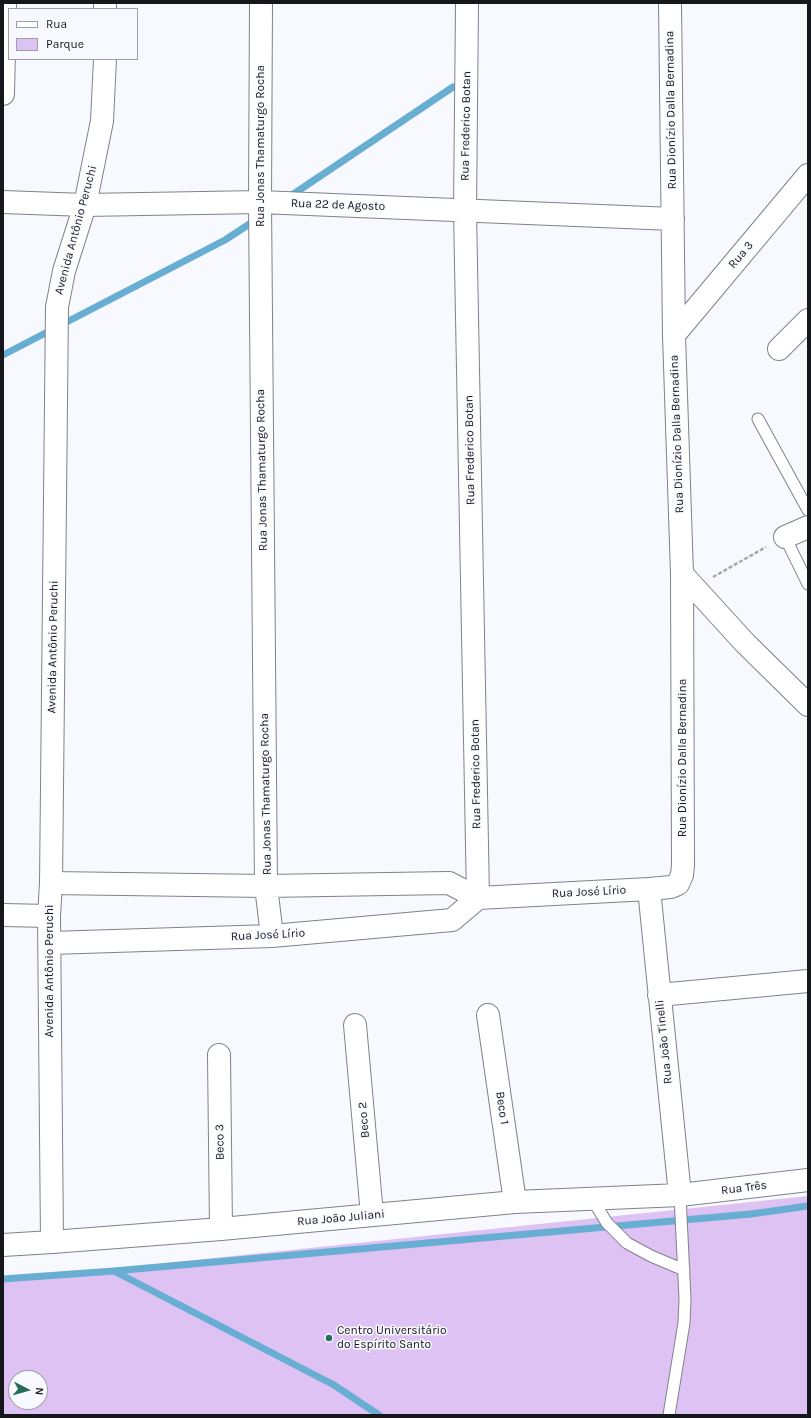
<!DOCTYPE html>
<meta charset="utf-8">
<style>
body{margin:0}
#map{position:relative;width:811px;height:1418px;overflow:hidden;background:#f7f9fe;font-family:Karla,sans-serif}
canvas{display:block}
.frame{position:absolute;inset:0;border:4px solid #16171a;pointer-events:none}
.legend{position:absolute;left:8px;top:8px;width:130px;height:52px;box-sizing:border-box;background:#f7f9fe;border:1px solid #9d9fa3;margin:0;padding:5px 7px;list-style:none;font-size:12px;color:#16171a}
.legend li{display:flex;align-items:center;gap:8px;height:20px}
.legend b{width:20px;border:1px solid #9d9fa3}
.north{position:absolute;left:8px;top:1370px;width:40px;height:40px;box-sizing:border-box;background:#f7f9fe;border:1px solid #9d9fa3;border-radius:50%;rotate:96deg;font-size:11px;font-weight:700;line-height:16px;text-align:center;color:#16171a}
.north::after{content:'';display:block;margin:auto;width:14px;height:18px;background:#296b5a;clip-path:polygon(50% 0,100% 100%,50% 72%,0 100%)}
</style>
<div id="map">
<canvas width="811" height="1418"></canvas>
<div class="frame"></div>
<ul class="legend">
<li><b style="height:5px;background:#fff"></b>Rua</li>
<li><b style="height:11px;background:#ddc2f3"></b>Parque</li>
</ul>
<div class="north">N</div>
</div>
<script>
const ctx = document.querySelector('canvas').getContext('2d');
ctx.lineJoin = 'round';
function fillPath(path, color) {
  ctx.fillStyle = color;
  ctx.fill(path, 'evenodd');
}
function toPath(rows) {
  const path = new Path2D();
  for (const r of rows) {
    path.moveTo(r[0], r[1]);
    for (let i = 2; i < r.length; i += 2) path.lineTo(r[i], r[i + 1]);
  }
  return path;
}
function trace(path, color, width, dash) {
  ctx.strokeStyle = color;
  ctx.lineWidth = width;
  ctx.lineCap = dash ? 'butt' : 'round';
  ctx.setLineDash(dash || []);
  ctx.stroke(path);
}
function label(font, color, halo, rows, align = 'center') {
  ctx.font = font + ' Karla,sans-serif';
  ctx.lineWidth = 3;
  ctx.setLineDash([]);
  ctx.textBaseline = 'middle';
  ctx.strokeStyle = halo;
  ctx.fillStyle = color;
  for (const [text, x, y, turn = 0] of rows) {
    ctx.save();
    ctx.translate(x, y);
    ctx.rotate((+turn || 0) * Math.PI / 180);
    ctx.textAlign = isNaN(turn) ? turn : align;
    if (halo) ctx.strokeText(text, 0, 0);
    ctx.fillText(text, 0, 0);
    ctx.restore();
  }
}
fillPath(toPath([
 [808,1196,808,1415,3,1415,3,1280],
 [16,1378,40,1378,40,1402,16,1402]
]), '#ddc2f3');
trace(toPath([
 [289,197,453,87],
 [3,355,225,240,257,219],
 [114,1271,334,1385,379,1415],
 [3,1279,114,1271,751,1214,808,1206]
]), '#68aed2', 7);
const service = toPath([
 [758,419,808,510],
 [785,537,808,584],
 [592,1199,607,1223,627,1243,651,1256,684,1270],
 [669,1415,684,1323,685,1299,680,1195]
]);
const minor = toPath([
 [261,3,260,202,266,886,272,936],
 [3,94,5,3],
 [3,202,85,205,260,202,673,219],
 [674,335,808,175],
 [779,349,808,320],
 [785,537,808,527],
 [682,574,745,643,808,705],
 [51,883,266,886,449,883,478,898,649,889,671,887,678,884,682,875,683,865,682,574,674,335,670,3],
 [649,889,680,1195],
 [3,915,49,916],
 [50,943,272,936,452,920,478,898,465,211,467,3],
 [659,995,808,981],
 [488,1015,515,1202],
 [355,1025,372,1215],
 [219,1055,221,1229],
 [52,1242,221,1229,515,1202,680,1195,808,1180]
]);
const secondary = toPath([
 [105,9,105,3],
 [3,1245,52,1242,49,916,51,883,57,307,64,271,85,205,102,121,105,59]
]);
trace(service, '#7f828a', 13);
trace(minor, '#7f828a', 24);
trace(secondary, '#7f828a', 24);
trace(toPath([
 [713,577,766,547]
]), '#a7a9ad', 2.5, [4, 2]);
trace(service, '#fff', 11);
trace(minor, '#fff', 22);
trace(secondary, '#fff', 22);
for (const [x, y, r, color] of [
 [329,1338,4,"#296b5a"]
]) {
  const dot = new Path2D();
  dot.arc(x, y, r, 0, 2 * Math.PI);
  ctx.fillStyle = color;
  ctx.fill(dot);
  trace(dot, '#f7f9fe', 1.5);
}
label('12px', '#16171a', '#f7f9fe', [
 ["Rua Dionízio Dalla Bernadina",671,110,-91],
 ["Rua Frederico Botan",466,126,-89],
 ["Rua Jonas Thamaturgo Rocha",261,146,-90],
 ["Rua 22 de Agosto",338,205,2],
 ["Avenida Antônio Peruchi",76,230,-75],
 ["Rua 3",741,255,-50],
 ["Rua Dionízio Dalla Bernadina",677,434,-92],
 ["Rua Frederico Botan",470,450,-91],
 ["Rua Jonas Thamaturgo Rocha",262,470,-91],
 ["Avenida Antônio Peruchi",53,647,-89],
 ["Rua Dionízio Dalla Bernadina",683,758,-90],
 ["Rua Frederico Botan",476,774,-91],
 ["Rua Jonas Thamaturgo Rocha",266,794,-91],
 ["Rua José Lírio",589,892,-3],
 ["Rua José Lírio",268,935,-3],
 ["Avenida Antônio Peruchi",50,971,-90],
 ["Rua João Tinelli",664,1042,-96],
 ["Beco 1",502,1108,82],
 ["Beco 2",364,1120,-95],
 ["Beco 3",220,1142,-91],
 ["Rua Três",744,1188,-7],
 ["Rua João Juliani",341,1218,-5]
]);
label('12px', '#16171a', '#f7f9fe', [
 ["Centro Universitário",337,1331],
 ["do Espírito Santo",337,1345]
], 'left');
</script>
